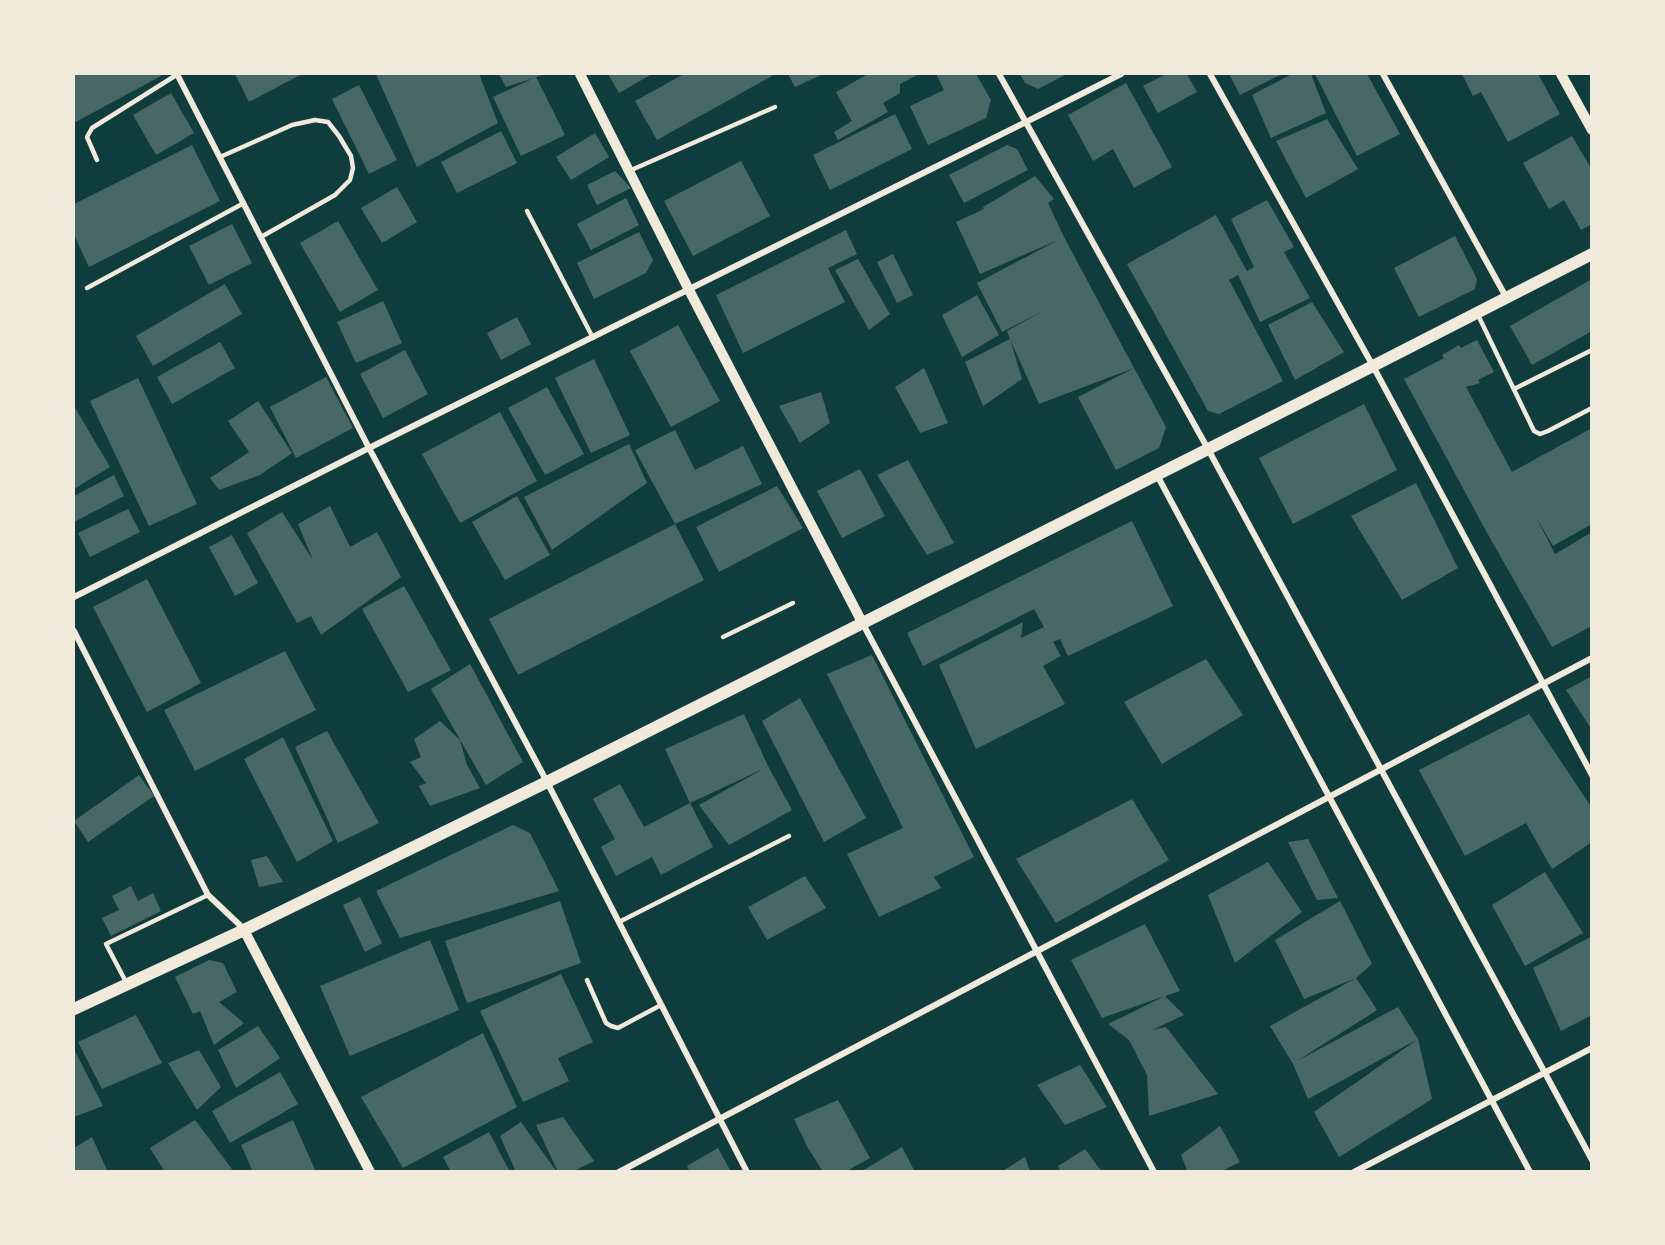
<!DOCTYPE html>
<style>
body{margin:0}
#map{position:relative;width:1665px;height:1245px;overflow:hidden;background:#0f3d3e;font-family:Raleway,sans-serif}
canvas{display:block}
.frame{position:absolute;inset:0;border:75px solid #f1e9da;pointer-events:none}
</style>
<div id="map">
<canvas width="1665" height="1245"></canvas>
<div class="frame"></div>
</div>
<script>
const ctx = document.querySelector('canvas').getContext('2d');
ctx.lineJoin = 'round';
function fillPath(path, color) {
  ctx.fillStyle = color;
  ctx.fill(path, 'evenodd');
}
function toPath(rows) {
  const path = new Path2D();
  for (const r of rows) {
    path.moveTo(r[0], r[1]);
    for (let i = 2; i < r.length; i += 2) path.lineTo(r[i], r[i + 1]);
  }
  return path;
}
function trace(path, color, width, dash) {
  ctx.strokeStyle = color;
  ctx.lineWidth = width;
  ctx.lineCap = dash ? 'butt' : 'round';
  ctx.setLineDash(dash || []);
  ctx.stroke(path);
}
fillPath(toPath([
 [74,74,160,74,161,76,74,123],
 [235,74,302,74,249,102],
 [376,74,479,74,498,123,417,167],
 [499,74,545,74,536,77,565,135,521,156,493,97,534,78,506,87],
 [608,74,652,74,619,93],
 [684,74,771,74,772,76,657,140,635,101],
 [788,74,823,74,795,87],
 [868,74,919,74,900,84,900,93,883,103,888,112,838,140,834,132,852,121,836,92],
 [936,74,976,74,991,100,986,118,928,145,910,106,944,90],
 [1020,74,1067,74,1038,89,1025,83],
 [1166,74,1187,74,1197,92,1158,113,1143,86],
 [1229,74,1282,74,1240,95],
 [1292,74,1311,74,1326,113,1271,138,1252,95],
 [1315,74,1367,74,1400,134,1357,156],
 [1462,74,1538,74,1560,114,1508,142,1481,92,1473,96],
 [1126,83,1172,167,1134,188,1113,149,1093,161,1068,115],
 [359,85,397,160,369,174,332,99],
 [171,93,194,133,156,155,133,115],
 [895,114,912,149,830,190,813,155],
 [1327,119,1358,169,1306,198,1276,141],
 [501,131,517,163,457,193,441,162],
 [595,133,609,157,571,180,556,157],
 [1572,136,1592,170,1592,224,1581,230,1564,200,1549,209,1523,163],
 [192,145,220,201,89,267,74,235,74,204],
 [1007,145,1017,149,1028,170,964,203,949,175],
 [741,161,770,216,693,256,664,201],
 [615,171,631,188,597,205,587,185],
 [1035,176,1054,199,1048,203,1064,237,1134,368,1039,404,1010,339,1022,379,983,406,965,362,1010,339,1007,331,1043,311,1002,332,977,283,1058,240,980,274,956,222,984,209,983,207],
 [397,187,417,222,382,243,361,208],
 [626,198,639,225,591,250,577,224],
 [1267,200,1294,247,1284,252,1310,298,1260,322,1238,275,1229,280,1283,381,1219,414,1208,411,1127,264,1216,215,1247,271,1254,267,1231,219],
 [338,221,378,290,340,312,300,243],
 [232,224,252,263,209,285,189,246],
 [846,230,857,254,828,268,845,302,743,353,716,295],
 [639,232,653,260,646,273,594,299,577,263],
 [1455,236,1477,279,1475,289,1419,317,1394,268],
 [893,254,913,295,897,303,877,262],
 [858,259,890,314,869,330,835,270],
 [1592,279,1592,331,1532,365,1510,326],
 [225,284,242,314,153,366,136,336],
 [977,295,999,335,962,357,942,315],
 [383,301,402,343,356,363,337,322],
 [1312,302,1344,352,1295,380,1268,325],
 [517,317,531,344,501,360,487,333],
 [678,325,720,401,671,427,630,351],
 [1477,340,1494,372,1478,380,1480,383,1466,387,1512,472,1592,428,1592,524,1553,546,1536,517,1555,554,1592,532,1592,626,1552,647,1486,531,1404,379,1444,358,1442,355,1459,345,1461,348],
 [220,342,235,368,172,404,157,377],
 [405,350,428,394,383,418,360,374],
 [594,359,630,435,591,453,555,378],
 [924,368,948,423,920,433,895,387],
 [1134,368,1166,427,1159,448,1116,470,1078,397],
 [326,377,353,428,296,458,270,407],
 [138,378,197,504,149,526,90,401],
 [547,387,584,454,545,475,508,408],
 [821,392,830,423,800,443,779,406],
 [258,401,292,453,260,475,219,490,210,478,249,452,228,421],
 [1364,404,1397,470,1293,524,1259,458],
 [74,406,110,467,74,489],
 [500,412,537,481,460,523,422,454],
 [675,430,695,470,743,446,762,484,675,524,704,580,518,675,489,619,675,524,635,450],
 [629,444,647,483,552,550,524,497],
 [908,460,954,543,927,555,877,475],
 [860,469,885,516,842,538,817,491],
 [114,475,124,496,74,522,74,496],
 [1416,483,1458,568,1402,600,1351,516],
 [777,486,803,528,719,572,696,527],
 [517,496,550,555,505,580,472,522],
 [330,506,350,547,377,532,401,577,321,635,311,616,297,623,247,533,282,512,313,560,298,524],
 [128,509,140,532,90,557,78,533],
 [1132,521,1173,606,1068,656,1060,639,1053,642,1061,656,1043,666,1065,704,976,749,939,665,1023,622,1021,638,1044,627,1034,609,923,666,907,633],
 [232,535,258,583,235,596,209,547],
 [147,579,201,683,147,712,93,607],
 [404,586,451,670,408,692,362,609],
 [285,651,316,710,195,771,164,710],
 [872,655,974,857,934,877,941,888,879,917,847,854,903,828,827,674],
 [1206,659,1243,715,1162,764,1124,702],
 [470,664,523,762,486,785,431,689],
 [1592,676,1592,730,1566,690],
 [800,698,866,818,824,842,762,721],
 [744,714,768,766,792,810,729,845,699,805,763,769,690,803,713,847,661,875,652,857,616,876,601,847,615,839,593,799,620,784,644,827,690,803,665,749],
 [1529,714,1592,808,1592,842,1552,869,1526,823,1465,856,1419,770],
 [440,721,460,740,467,765,480,788,430,806,419,786,426,783,410,762,421,757,414,739],
 [327,731,379,823,338,843,295,747],
 [283,737,333,841,297,862,244,759],
 [139,775,154,796,88,842,74,821],
 [1132,799,1169,860,1056,923,1016,859],
 [513,825,530,833,559,891,400,938,376,891],
 [1308,839,1338,898,1317,900,1288,842],
 [267,856,283,882,259,887,251,860],
 [1268,862,1302,912,1235,963,1208,895],
 [1545,872,1583,933,1525,966,1492,905],
 [805,876,826,908,767,940,748,907],
 [131,886,138,901,153,893,161,911,111,936,102,918,119,910,112,896],
 [360,897,382,943,365,952,343,905],
 [560,901,581,963,467,1003,445,941],
 [1340,901,1372,964,1356,978,1377,1010,1297,1061,1398,1007,1418,1039,1308,1099,1293,1064,1270,1026,1356,978,1304,999,1275,940],
 [1145,924,1180,991,1165,996,1184,1015,1152,1030,1166,1027,1218,1094,1149,1116,1147,1075,1129,1040,1108,1024,1165,996,1102,1018,1071,960],
 [1592,936,1592,1015,1561,1031,1533,968],
 [430,940,459,1010,350,1056,320,986],
 [209,960,223,963,237,992,219,1002,244,1023,214,1045,200,1011,193,1014,175,977],
 [561,974,593,1042,558,1058,569,1081,523,1102,480,1011],
 [136,1015,162,1063,102,1089,78,1042],
 [258,1026,280,1058,236,1088,218,1050],
 [483,1033,517,1107,403,1168,361,1097],
 [1418,1039,1432,1099,1339,1157,1314,1112],
 [74,1049,103,1106,74,1117],
 [199,1050,221,1087,197,1110,168,1063],
 [1080,1065,1107,1107,1065,1125,1037,1085],
 [280,1072,298,1104,230,1143,212,1111],
 [838,1100,870,1158,845,1172,823,1172,808,1148,794,1119],
 [563,1117,594,1161,572,1172,558,1172,536,1125],
 [195,1120,232,1169,228,1172,165,1172,150,1148],
 [293,1120,316,1172,253,1172,241,1145],
 [521,1122,557,1172,516,1172,500,1136],
 [1220,1126,1240,1162,1220,1172,1188,1172,1181,1155],
 [489,1132,510,1172,451,1172,443,1157],
 [92,1137,108,1172,74,1172,74,1148],
 [902,1147,915,1172,860,1172],
 [718,1148,731,1172,690,1172,687,1166],
 [1085,1149,1102,1172,1061,1172,1058,1166],
 [1025,1157,1030,1172,1001,1172]
]), '#486865');
trace(toPath([
 [220,157,292,125,315,120,328,122,339,136,351,156,353,168,350,180,335,195,261,237],
 [97,160,87,137,92,128,178,74],
 [629,171,775,107],
 [527,211,593,338],
 [87,288,244,203],
 [1478,315,1534,431,1540,434,1548,431,1592,408],
 [1514,389,1592,350],
 [723,637,793,603],
 [619,922,789,836],
 [587,980,606,1023,611,1026,618,1028,661,1005],
 [126,982,106,944,208,895]
]), '#f1e9da', 4.5);
trace(toPath([
 [177,74,369,448,547,782,747,1172],
 [999,74,1208,449,1592,1160],
 [1210,74,1373,366,1592,775],
 [1383,74,1506,297],
 [1157,475,1530,1172],
 [74,597,369,448,1026,122,1121,74],
 [863,624,1154,1172],
 [74,631,208,895,244,929],
 [619,1172,1592,658],
 [1354,1172,1592,1048]
]), '#f1e9da', 6);
trace(toPath([
 [580,74,689,290,863,624],
 [1561,74,1592,130],
 [244,930,370,1172]
]), '#f1e9da', 10);
trace(toPath([
 [74,1009,244,930,547,782,1373,366,1592,254]
]), '#f1e9da', 12);
</script>
